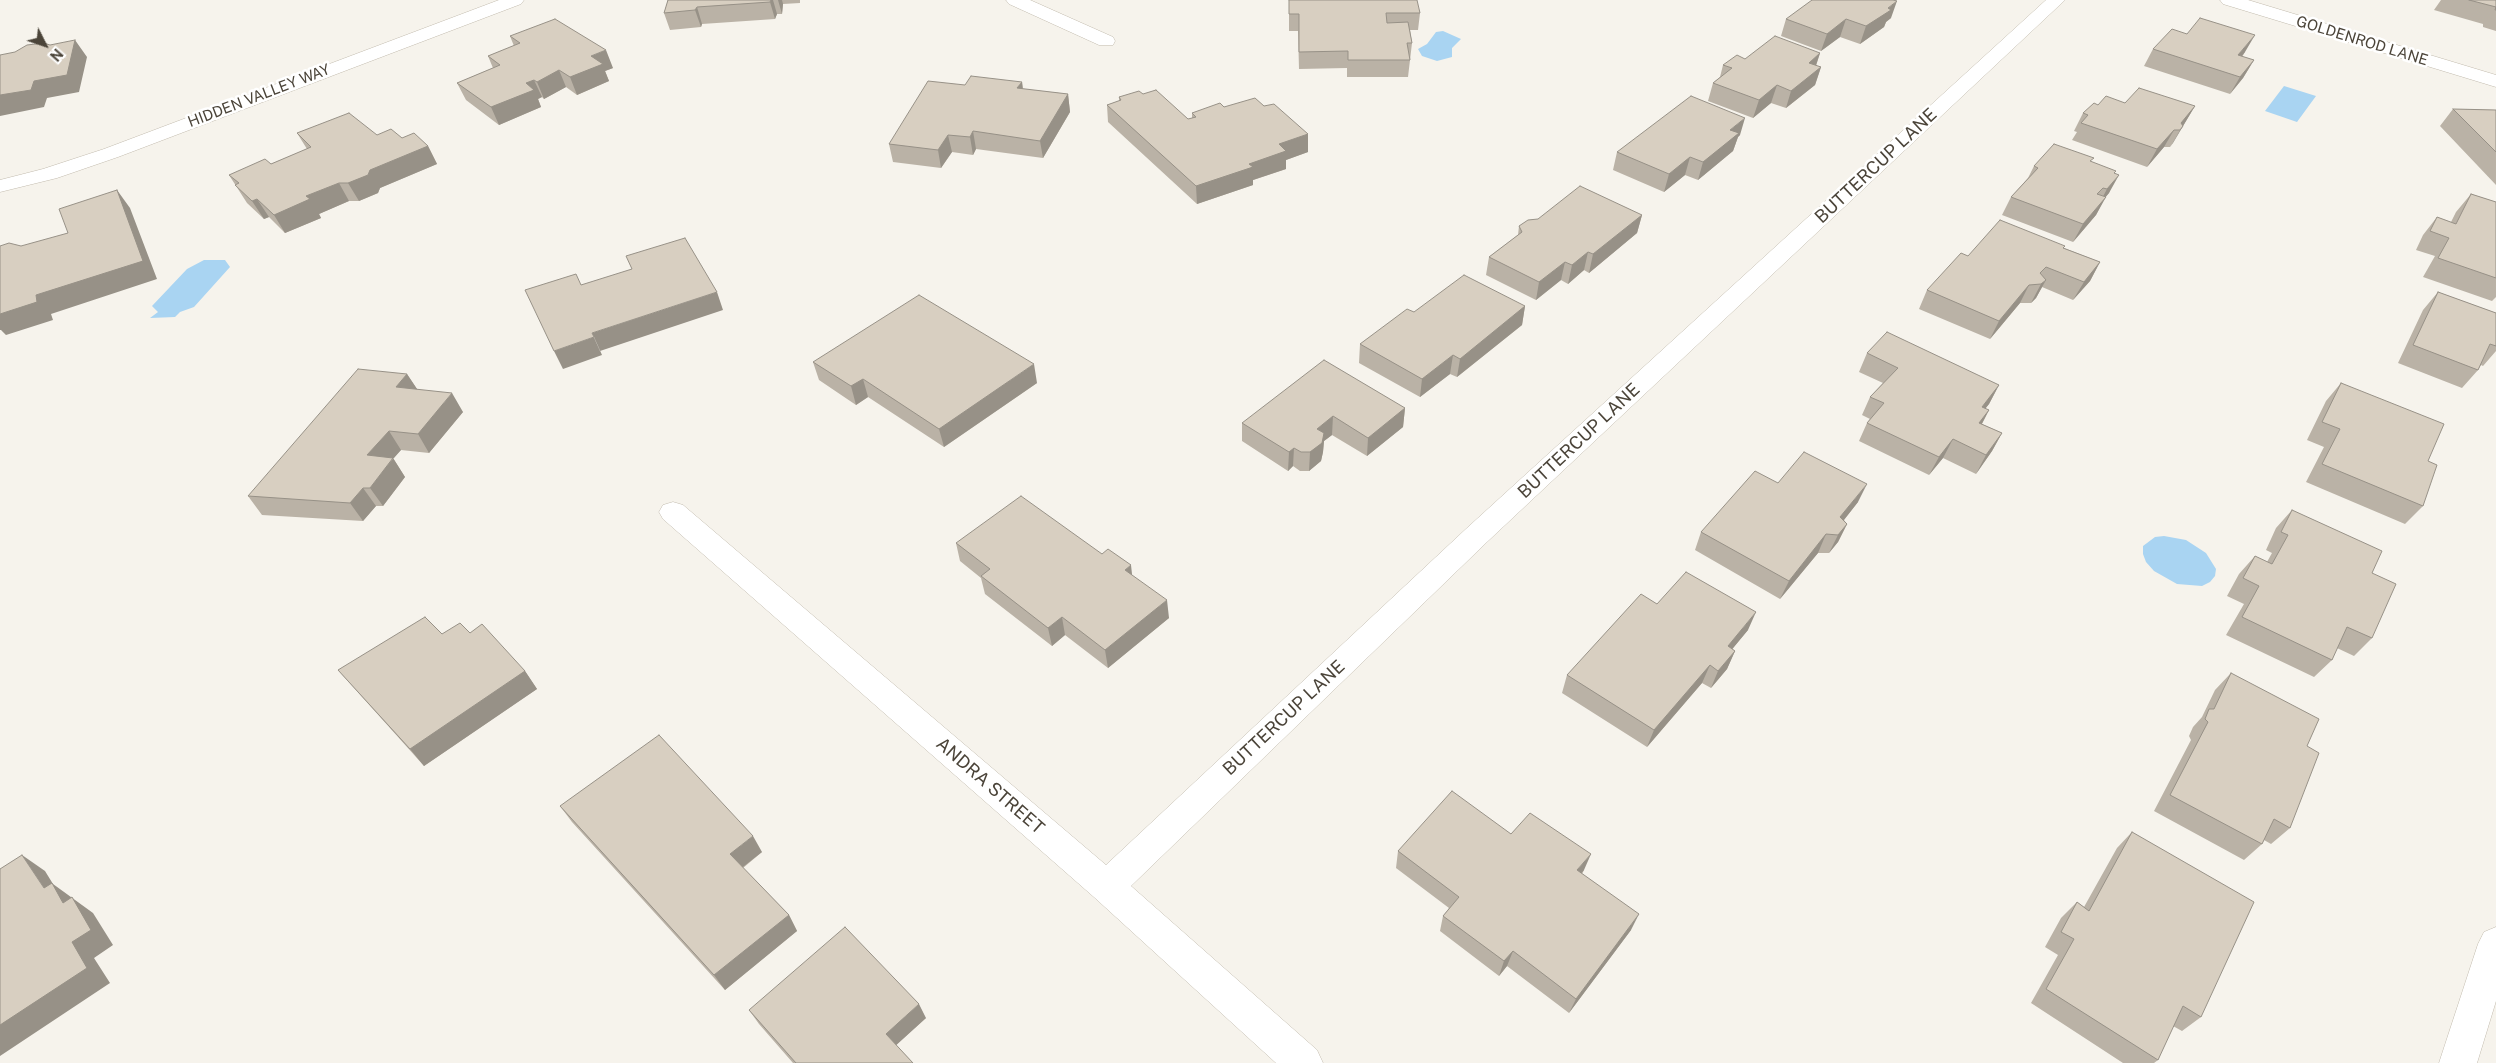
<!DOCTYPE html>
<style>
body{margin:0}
#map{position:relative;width:2496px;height:1063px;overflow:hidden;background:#f6f3ec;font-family:"Public Sans",sans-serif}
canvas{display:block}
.north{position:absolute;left:20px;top:20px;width:50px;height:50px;-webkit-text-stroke:4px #fff;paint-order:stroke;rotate:131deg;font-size:14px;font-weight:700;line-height:20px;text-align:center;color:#4b4439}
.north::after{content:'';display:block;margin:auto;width:18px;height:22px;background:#4b4439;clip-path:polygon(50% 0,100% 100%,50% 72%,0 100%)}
</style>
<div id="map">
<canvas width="2496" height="1063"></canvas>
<div class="north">N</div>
</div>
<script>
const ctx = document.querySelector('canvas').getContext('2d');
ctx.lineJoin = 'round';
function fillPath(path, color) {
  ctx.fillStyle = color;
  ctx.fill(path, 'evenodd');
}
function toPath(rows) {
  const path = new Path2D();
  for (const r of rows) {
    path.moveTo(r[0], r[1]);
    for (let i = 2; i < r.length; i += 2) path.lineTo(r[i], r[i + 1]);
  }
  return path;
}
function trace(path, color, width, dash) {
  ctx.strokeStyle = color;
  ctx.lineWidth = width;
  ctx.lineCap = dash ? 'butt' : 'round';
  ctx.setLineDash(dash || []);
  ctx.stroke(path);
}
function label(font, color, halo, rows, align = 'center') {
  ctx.font = font + ' "Public Sans",sans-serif';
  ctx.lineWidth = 5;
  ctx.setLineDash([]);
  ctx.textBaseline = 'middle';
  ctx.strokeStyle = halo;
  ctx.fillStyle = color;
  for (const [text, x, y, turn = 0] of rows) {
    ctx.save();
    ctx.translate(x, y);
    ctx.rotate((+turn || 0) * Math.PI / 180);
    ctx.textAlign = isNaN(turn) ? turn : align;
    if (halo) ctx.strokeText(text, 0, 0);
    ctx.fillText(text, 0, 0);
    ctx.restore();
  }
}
fillPath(toPath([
 [1443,31,1461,39,1452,48,1452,57,1437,61,1422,56,1418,49,1427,44,1436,32],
 [2284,86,2316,96,2297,122,2265,111],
 [204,260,225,260,230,267,194,307,180,312,175,317,150,318,158,312,152,306,187,269],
 [2164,536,2186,540,2206,553,2216,569,2215,576,2210,582,2202,586,2177,584,2154,571,2146,562,2143,554,2143,546,2155,537]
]), '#a9d4f2');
const street = toPath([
 [499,0,524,0,521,4,118,157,57,178,0,192,0,180,43,169,104,149,499,0],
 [1006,0,1030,0,1113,37,1115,41,1113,45,1099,45,1009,4,1006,0],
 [2046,0,2065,0,1487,542,1131,886,1317,1050,1323,1063,1276,1063,1095,898,663,519,659,512,663,505,673,502,683,505,1106,865,1467,528,2046,0],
 [2220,0,2248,0,2496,75,2496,87,2223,4,2220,0],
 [2496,927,2496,1001,2477,1063,2439,1063,2478,944,2484,932,2496,927]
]);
trace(street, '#c2bbae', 1);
fillPath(street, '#fff');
fillPath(toPath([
 [668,0,800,0,800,3,783,4,782,14,777,14,775,19,702,24,701,27,670,30,664,13],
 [1289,0,1420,13,1418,30,1410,30,1412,43,1408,77,1347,77,1347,68,1299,69,1298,31,1289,31],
 [2441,0,2496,0,2496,31,2483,27,2483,24,2434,10],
 [1891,18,1886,22,1884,27,1860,44,1840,37,1821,51,1781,36,1786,19],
 [510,36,613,68,605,71,609,81,577,95,566,87,544,99,542,97,538,99,541,107,499,125,466,100,457,83,493,68,488,56,514,46],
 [2153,49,2245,52,2242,57,2254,60,2243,78,2230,94,2144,66],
 [1820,53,1816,66,1821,67,1815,85,1786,108,1771,103,1753,118,1708,101,1713,83,1720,77,1723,65,1745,59],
 [1022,82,1023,89,1068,94,1070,112,1043,158,976,149,973,155,952,152,941,168,893,162,889,144,965,85],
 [1143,94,1188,119,1192,118,1192,113,1224,107,1264,106,1308,134,1308,152,1286,160,1286,169,1253,180,1253,185,1197,204,1108,122,1107,105,1119,101,1119,97],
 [2125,103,2195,106,2170,147,2164,147,2147,167,2072,140,2077,132,2074,131,2083,113,2098,105],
 [2453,109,2496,110,2496,185,2440,126],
 [297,133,377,135,402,138,428,146,437,164,380,188,378,193,359,201,349,201,319,214,321,218,285,233,269,217,264,219,247,203,229,175,271,164,307,149],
 [1740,135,1738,137,1733,151,1698,180,1685,175,1664,192,1613,170,1617,152],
 [2092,162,2115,173,2109,193,2105,197,2096,215,2073,242,2002,215,2011,197,2028,178,2034,166],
 [2471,194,2496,202,2496,297,2492,301,2423,277,2435,256,2416,250,2423,235,2437,217,2451,222,2456,212],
 [1642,215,1637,233,1589,273,1584,270,1568,284,1561,280,1536,300,1486,275,1489,257,1518,235,1519,226],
 [2064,248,2100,262,2090,281,2073,300,2042,287,2036,298,2031,303,2020,303,1990,339,1919,309,1927,290,1968,256],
 [2438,292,2496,313,2496,351,2483,366,2481,365,2478,370,2462,388,2398,363,2423,310],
 [1525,306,1522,325,1457,377,1450,374,1420,397,1359,363,1360,344,1414,312],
 [1867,353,1999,385,1989,404,1985,409,1989,410,1982,424,2002,433,1992,451,1976,474,1943,458,1929,475,1859,441,1867,423,1870,419,1862,415,1870,397,1883,383,1859,372],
 [813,362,1037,383,944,447,868,397,856,405,819,380],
 [407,374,417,389,463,412,429,453,401,450,393,458,405,477,383,506,376,506,363,521,262,515,248,496],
 [2341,383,2428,461,2423,506,2405,524,2306,482,2324,447,2307,440,2326,401],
 [1405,408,1403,427,1367,456,1332,435,1324,441,1323,452,1321,461,1309,471,1300,471,1293,466,1288,471,1242,441,1242,423],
 [1778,483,1858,502,1844,520,1847,524,1838,542,1829,553,1818,553,1780,599,1695,550,1701,532],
 [2292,510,2372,573,2372,638,2354,656,2337,648,2332,660,2314,677,2226,635,2244,604,2227,596,2239,574,2255,556,2267,562,2272,553,2266,550,2276,528],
 [956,543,1102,554,1132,575,1169,618,1108,668,1065,635,1052,646,985,594,981,578,960,561],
 [1657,604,1748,630,1732,649,1735,651,1727,669,1711,688,1702,683,1647,747,1562,693,1567,675],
 [470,633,525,671,537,689,424,766,338,670,442,634],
 [2231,673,2307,746,2290,828,2271,844,2264,840,2262,844,2244,860,2154,811,2191,740,2189,736,2193,727,2202,717,2215,690],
 [560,806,762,852,743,868,789,915,797,931,725,990,572,822],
 [2132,832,2201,1017,2182,1031,2173,1026,2158,1060,2154,1063,2123,1063,2031,1003,2058,955,2045,947,2061,918,2077,902,2084,907,2117,848],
 [1511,834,1584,870,1582,874,1631,930,1569,1013,1507,966,1499,976,1440,931,1443,916,1449,908,1396,868,1398,851],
 [749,1010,926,1018,896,1045,913,1063,793,1063,759,1024]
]), '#bab2a6');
fillPath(toPath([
 [771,0,773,0,777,14,775,19,770,2],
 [778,0,782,0,783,4,782,14],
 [1897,1,1891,18,1886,22,1884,27,1860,44,1866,26],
 [697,7,702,24,701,27,695,10],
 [1846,19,1840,37,1821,51,1827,34],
 [2255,35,2245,52,2228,73,2238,55],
 [75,40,87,57,79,92,47,98,44,107,0,116,0,95,34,81],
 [606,50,613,68,605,71,609,81,577,95,570,77,591,56],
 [1820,53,1814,71,1809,63],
 [2254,60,2243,78,2230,94,2240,77],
 [1821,67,1815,85,1786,108,1791,91],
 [559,70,566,87,544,99,537,82],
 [534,80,542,97,538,99,541,107,499,125,491,107,526,83],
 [1022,82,1024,100,1017,88],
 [1777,85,1771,103,1753,118,1759,100],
 [1068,94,1070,112,1043,158,1040,141],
 [2195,106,2173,143,2170,147,2180,130,2181,123],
 [1745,118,1740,135,1738,137,1733,151,1698,180,1703,162,1730,130],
 [2174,130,2164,147,2147,167,2157,149],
 [973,131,976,149,973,155,970,137],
 [1308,134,1308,152,1286,160,1286,169,1253,180,1253,185,1197,204,1196,186,1279,144],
 [948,135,952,152,941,168,938,150],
 [428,146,437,164,380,188,378,193,359,201,348,183,370,170],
 [1690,157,1685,175,1664,192,1669,174],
 [2119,175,2109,193,2097,208,2107,189],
 [339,183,349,201,319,214,321,218,285,233,274,215,306,196],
 [117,190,130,208,157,279,51,314,53,320,6,335,1,330,0,330,0,314,36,295],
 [2106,197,2096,215,2073,242,2083,224],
 [257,199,269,217,264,219,252,201],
 [1642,215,1637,233,1589,273,1593,254],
 [1588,252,1584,270,1568,284,1572,265],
 [1565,262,1561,280,1536,300,1539,282],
 [2100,262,2090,281,2073,300,2084,282],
 [2046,280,2036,298,2031,303,2041,284],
 [2029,285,2020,303,1990,339,1999,321],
 [717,292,723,310,600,351,592,333],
 [1525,306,1522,325,1457,377,1460,359],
 [594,337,602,355,563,369,554,351],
 [1453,355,1450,374,1420,397,1422,379],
 [1034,364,1037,383,944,447,939,429],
 [407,374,419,392,396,387],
 [863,379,868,397,856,405,851,386],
 [1999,385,1989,404,1972,425,1982,407],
 [452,393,463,412,429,453,418,434],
 [1405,408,1403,427,1367,456,1368,438],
 [1989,410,1979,429,1979,423],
 [1333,416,1332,435,1324,441,1323,452,1321,461,1309,471,1310,452,1317,429],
 [389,431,401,450,380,474,367,455],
 [2002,433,1992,451,1976,474,1986,455],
 [1953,439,1943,458,1929,475,1939,457],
 [1294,448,1293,466,1288,471,1289,452],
 [393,458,405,477,383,506,370,488],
 [1867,484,1858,502,1832,535,1840,517],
 [363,488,376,506,363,521,350,503],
 [1847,524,1838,542,1829,553,1838,535],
 [1826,534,1818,553,1780,599,1789,581],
 [1131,565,1133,583,1125,570],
 [1167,600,1169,618,1108,668,1105,650],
 [1756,612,1748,630,1720,664,1728,646],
 [1062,617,1065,635,1052,646,1048,628],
 [1735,651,1727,669,1711,688,1718,671],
 [1710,665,1702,683,1647,747,1654,730],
 [525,671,537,689,424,766,410,749],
 [753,836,762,852,739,870,730,854],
 [1591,854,1584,870,1571,886,1577,870],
 [22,855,45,871,53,884,93,913,113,945,94,958,110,983,0,1056,0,1025,72,942,63,903,44,888],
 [1639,914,1631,930,1569,1013,1576,999],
 [789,915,797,931,725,990,714,975],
 [1513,951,1507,966,1499,976,1504,961],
 [919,1004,926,1018,893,1048,886,1034]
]), '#979187');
const building = toPath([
 [668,0,771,0,770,2,697,7,695,10,664,13,668,0],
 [1289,0,1417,0,1420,13,1386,13,1387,23,1408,22,1412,43,1407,43,1410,60,1348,60,1348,51,1299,52,1299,14,1289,14,1289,0],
 [1812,0,1893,0,1897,1,1888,8,1891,10,1866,26,1846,19,1827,34,1786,19,1812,0],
 [2469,0,2496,0,2496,10,2495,10,2496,7,2469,0],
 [2200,18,2255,35,2238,55,2254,60,2240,77,2153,49,2172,29,2187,34,2200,18],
 [555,19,606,50,591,56,603,64,570,77,559,70,537,82,534,80,526,83,534,90,491,107,457,83,500,65,488,56,520,43,510,36,555,19],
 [1775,36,1820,53,1809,63,1821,67,1791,91,1777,85,1759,100,1713,83,1732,68,1723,65,1737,55,1745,59,1775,36],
 [75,40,67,75,34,81,31,90,0,95,0,55,15,52,27,45,44,43,50,45,75,40],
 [971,76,1022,82,1017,88,1068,94,1040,141,973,131,970,137,948,135,938,150,889,144,928,81,965,85,971,76],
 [2139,88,2195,106,2181,123,2183,126,2180,130,2174,130,2157,149,2081,123,2088,115,2083,113,2094,103,2098,105,2106,96,2125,103,2139,88],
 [1156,90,1188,119,1196,117,1192,113,1220,103,1224,107,1255,98,1264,106,1274,104,1308,134,1279,144,1286,151,1249,164,1253,167,1196,186,1107,105,1121,100,1119,97,1139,91,1143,94,1156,90],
 [1691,96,1745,118,1730,130,1739,133,1703,162,1690,157,1669,174,1617,152,1691,96],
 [2453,109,2496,110,2496,152,2453,109],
 [349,113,377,135,391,129,402,138,414,133,428,146,370,170,368,175,348,183,339,183,306,196,310,199,274,215,257,199,252,201,235,185,239,183,229,175,265,159,271,164,311,147,297,133,349,113],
 [2054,144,2094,158,2090,161,2116,171,2114,173,2119,175,2107,189,2103,188,2097,194,2106,197,2083,224,2011,197,2038,168,2034,166,2054,144],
 [1580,186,1642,215,1593,254,1588,252,1572,265,1565,262,1539,282,1489,257,1522,232,1519,226,1528,220,1538,219,1580,186],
 [117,190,143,261,36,295,37,302,0,314,0,246,9,243,21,246,68,233,59,209,117,190],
 [2471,194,2496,202,2496,278,2438,258,2449,238,2430,231,2437,217,2456,224,2471,194],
 [2000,220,2065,246,2063,248,2100,262,2084,282,2046,267,2040,273,2046,280,2041,284,2029,285,1999,321,1927,290,1961,253,1968,256,2000,220],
 [685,238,717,292,592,333,594,337,554,351,525,290,576,274,581,285,632,269,626,256,685,238],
 [1464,275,1525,306,1460,359,1453,355,1422,379,1360,344,1407,309,1414,312,1464,275],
 [2438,292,2496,313,2496,346,2490,344,2478,370,2413,345,2438,292],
 [919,295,1034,364,939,429,863,379,851,386,813,362,919,295],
 [1887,332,1999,385,1982,407,1989,410,1979,423,2002,433,1986,455,1953,439,1939,457,1867,423,1884,403,1870,397,1898,368,1867,353,1887,332],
 [1324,360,1405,408,1368,438,1333,416,1317,429,1324,433,1322,443,1310,452,1301,452,1294,448,1289,452,1242,423,1324,360],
 [358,369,407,374,396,387,452,393,418,434,389,431,367,455,393,458,370,488,363,488,350,503,248,496,358,369],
 [2341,383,2444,424,2428,461,2437,465,2423,506,2322,464,2340,429,2322,422,2341,383],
 [1804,452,1867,484,1840,517,1847,524,1838,535,1826,534,1789,581,1701,532,1755,471,1778,483,1804,452],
 [1021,496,1102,554,1108,549,1131,565,1125,570,1167,600,1105,650,1062,617,1048,628,981,576,990,569,956,543,1021,496],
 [2292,510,2382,551,2372,573,2396,584,2372,638,2347,627,2332,660,2242,617,2259,586,2243,578,2255,556,2272,564,2288,535,2281,532,2292,510],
 [1686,572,1756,612,1728,646,1735,651,1718,671,1710,665,1654,730,1567,675,1641,594,1657,604,1686,572],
 [425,617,442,634,460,623,470,633,482,624,525,671,410,749,338,670,425,617],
 [2231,673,2319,719,2307,746,2319,753,2290,828,2274,819,2262,844,2170,795,2208,722,2205,719,2209,709,2214,709,2231,673],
 [659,735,753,836,730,854,789,915,714,975,560,806,659,735],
 [1452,791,1511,834,1530,813,1591,854,1577,870,1639,914,1576,999,1513,951,1504,961,1443,916,1459,897,1398,851,1452,791],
 [2132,832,2254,902,2201,1017,2183,1006,2158,1060,2046,989,2074,939,2061,932,2077,902,2089,911,2132,832],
 [22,855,44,888,52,883,63,903,72,897,91,930,72,942,87,968,0,1025,0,869,22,855],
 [845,927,919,1004,886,1034,913,1063,796,1063,749,1010,845,927]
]);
fillPath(building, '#d8cfc1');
trace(building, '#979187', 1);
label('15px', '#4b4439', '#fff', [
 ["GOLDENROD LANE",2362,41,17],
 ["HIDDEN VALLEY WAY",259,96,-21]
]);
label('18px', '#4b4439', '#fff', [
 ["BUTTERCUP LANE",1876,166,-43],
 ["BUTTERCUP LANE",1579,441,-43],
 ["BUTTERCUP LANE",1284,718,-43],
 ["ANDRA STREET",990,786,41]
]);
</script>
